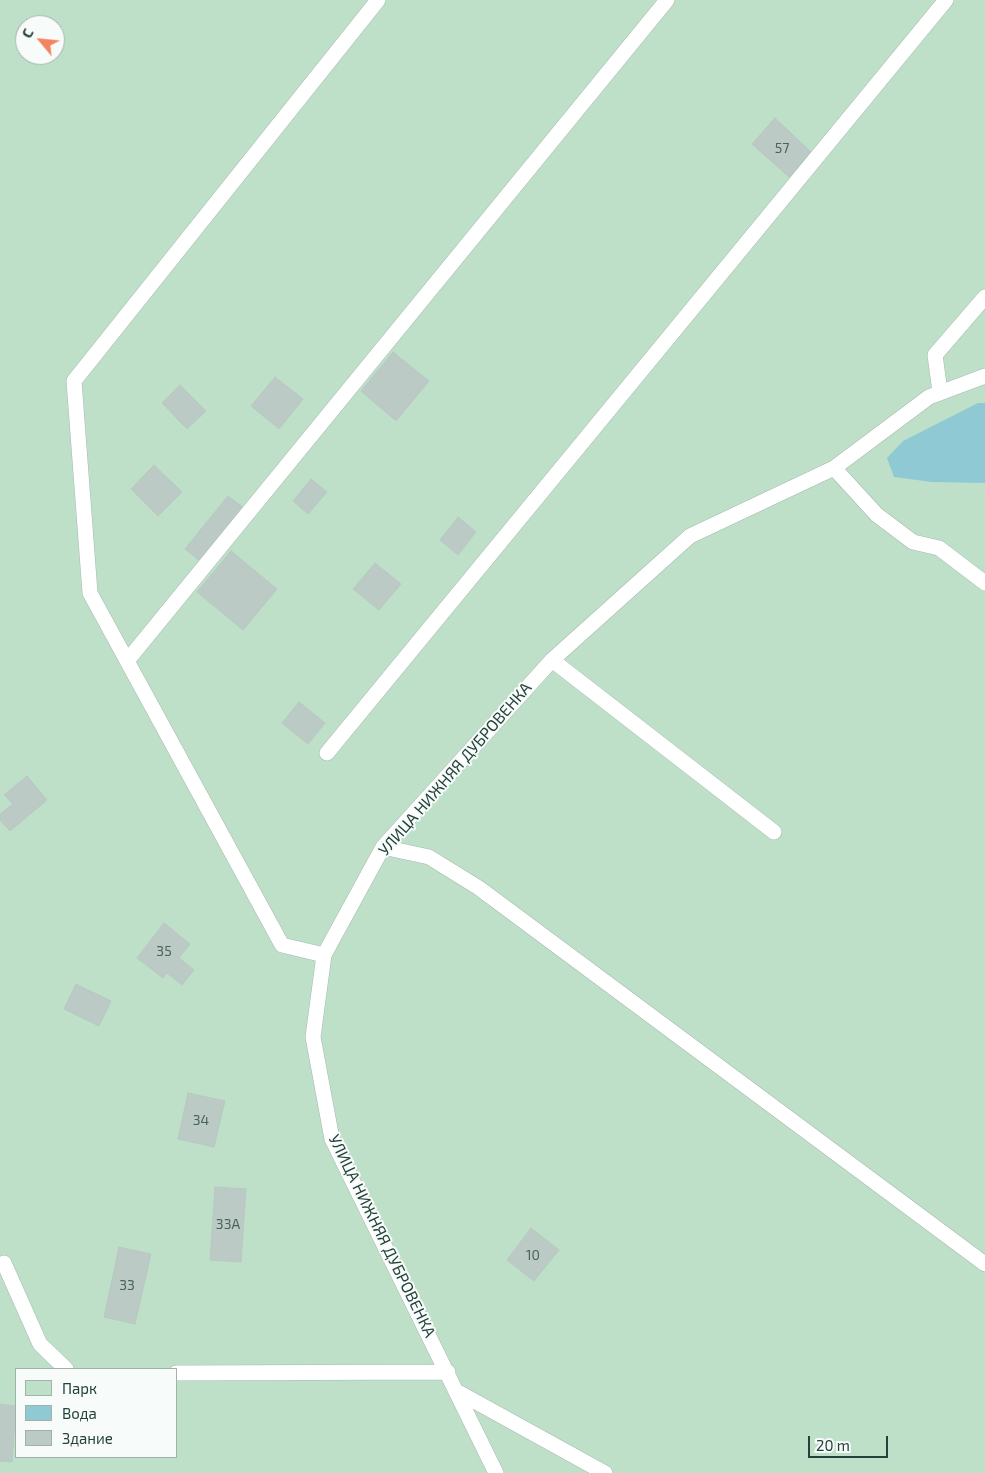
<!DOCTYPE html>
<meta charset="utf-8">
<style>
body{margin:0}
#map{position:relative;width:985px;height:1473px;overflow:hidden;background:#e6efeb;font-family:"Exo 2",sans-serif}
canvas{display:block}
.legend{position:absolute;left:15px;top:1368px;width:162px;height:90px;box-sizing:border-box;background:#f7fbf9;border:1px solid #a3b1ad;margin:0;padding:6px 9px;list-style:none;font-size:15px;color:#24423a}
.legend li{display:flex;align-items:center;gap:10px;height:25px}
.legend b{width:25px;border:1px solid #a3b1ad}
.north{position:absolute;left:15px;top:15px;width:50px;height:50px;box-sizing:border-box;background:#f7fbf9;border:1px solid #a3b1ad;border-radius:50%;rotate:298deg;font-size:14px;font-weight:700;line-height:20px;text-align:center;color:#24423a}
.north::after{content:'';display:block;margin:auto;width:18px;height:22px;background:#f4845f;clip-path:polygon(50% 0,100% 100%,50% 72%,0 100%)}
.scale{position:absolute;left:808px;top:1436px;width:80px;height:22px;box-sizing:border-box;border:2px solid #24423a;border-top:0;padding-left:6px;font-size:15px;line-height:18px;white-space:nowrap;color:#24423a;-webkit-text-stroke:4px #f7fbf9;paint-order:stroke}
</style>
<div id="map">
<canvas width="985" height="1473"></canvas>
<ul class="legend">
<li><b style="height:14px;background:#bfe0c8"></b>Парк</li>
<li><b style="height:14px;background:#8ec9d4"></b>Вода</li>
<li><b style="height:14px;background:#bbcac4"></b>Здание</li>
</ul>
<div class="north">С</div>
<div class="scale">20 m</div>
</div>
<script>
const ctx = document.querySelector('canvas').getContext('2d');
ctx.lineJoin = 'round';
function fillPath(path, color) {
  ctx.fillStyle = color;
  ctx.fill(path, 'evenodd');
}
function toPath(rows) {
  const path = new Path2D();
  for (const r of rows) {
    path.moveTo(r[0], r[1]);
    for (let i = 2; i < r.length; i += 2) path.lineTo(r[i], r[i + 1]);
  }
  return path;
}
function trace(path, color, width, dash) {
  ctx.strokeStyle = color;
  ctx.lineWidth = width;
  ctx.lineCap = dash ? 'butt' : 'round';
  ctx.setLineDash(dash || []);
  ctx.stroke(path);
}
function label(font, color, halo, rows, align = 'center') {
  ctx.font = font + ' "Exo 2",sans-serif';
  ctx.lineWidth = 4;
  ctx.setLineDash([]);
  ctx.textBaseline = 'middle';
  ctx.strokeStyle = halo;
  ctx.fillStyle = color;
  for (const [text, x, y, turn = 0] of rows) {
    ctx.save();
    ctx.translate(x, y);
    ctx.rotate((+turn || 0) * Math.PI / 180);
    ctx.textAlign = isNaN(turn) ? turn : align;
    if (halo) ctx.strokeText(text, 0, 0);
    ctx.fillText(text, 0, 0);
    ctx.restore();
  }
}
fillPath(toPath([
 [0,0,985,0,985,1473,0,1473],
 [25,25,55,25,55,55,25,55],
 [16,1369,176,1369,176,1457,16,1457]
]), '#bfe0c8');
fillPath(toPath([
 [978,403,985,403,985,483,932,482,894,477,887,458,903,441]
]), '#8ec9d4');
const building = toPath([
 [775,118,811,152,789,177,752,144,775,118],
 [393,352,429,381,396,421,361,391,393,352],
 [275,377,303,399,279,429,251,406,275,377],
 [180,385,206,411,187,429,162,403,180,385],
 [154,465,182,492,158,516,131,489,154,465],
 [311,479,327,492,308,514,293,501,311,479],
 [228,496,244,508,200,561,185,549,228,496],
 [458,517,476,532,458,555,440,540,458,517],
 [231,551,277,589,243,630,197,592,231,551],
 [375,563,401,584,379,610,353,589,375,563],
 [299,702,325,723,308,744,282,723,299,702],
 [27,776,47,800,10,831,0,820,0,814,13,804,4,795,27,776],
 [164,923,190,944,179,958,194,970,182,985,167,973,163,978,137,958,164,923],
 [76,984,111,1001,99,1026,64,1009,76,984],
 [188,1093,225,1101,214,1147,178,1139,188,1093],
 [215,1187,246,1189,241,1262,210,1260,215,1187],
 [531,1228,559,1250,534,1281,507,1260,531,1228],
 [119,1247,151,1254,135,1324,104,1317,119,1247],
 [0,1404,16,1406,12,1462,0,1461,0,1404]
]);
fillPath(building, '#bbcac4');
trace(building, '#b8c9c2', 1);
const service = toPath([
 [940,392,935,355,985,297],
 [834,468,877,515,913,542,939,548,985,583],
 [552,660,774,832],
 [127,661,667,0],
 [327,753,946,0],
 [383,847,429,857,479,888,985,1264],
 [324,955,282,945,90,593,74,381,378,0],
 [4,1263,40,1344,66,1369],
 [176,1373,448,1372],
 [458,1392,605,1473],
 [496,1473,332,1139,313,1037,324,955,383,847,552,660,690,536,834,468,929,397,985,376]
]);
trace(service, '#a8b8b2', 16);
trace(service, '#fff', 15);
label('14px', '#4a645c', null, [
 ["57",782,148],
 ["35",164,951],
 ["34",201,1120],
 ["33А",228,1224],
 ["10",533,1255],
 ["33",127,1285]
]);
label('16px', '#24423a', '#f7fbf9', [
 ["УЛИЦА НИЖНЯЯ ДУБРОВЕНКА",455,769,-49],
 ["УЛИЦА НИЖНЯЯ ДУБРОВЕНКА",382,1236,64]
]);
</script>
